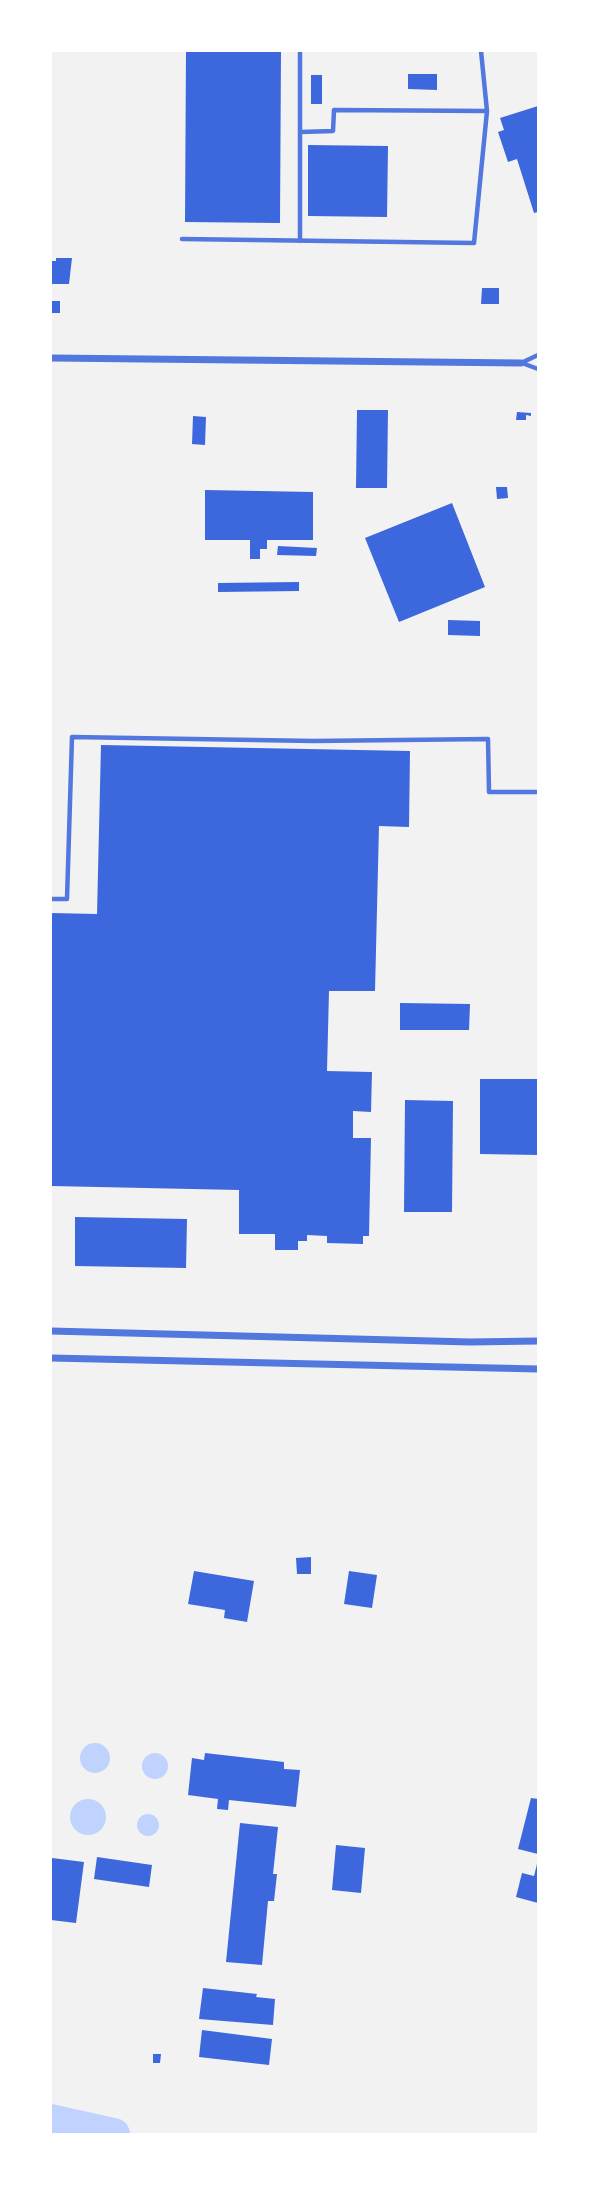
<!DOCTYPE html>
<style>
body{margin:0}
#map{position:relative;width:589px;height:2185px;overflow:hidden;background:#f2f2f2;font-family:"Varela Round",sans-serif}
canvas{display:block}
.frame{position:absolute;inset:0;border:52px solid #fff;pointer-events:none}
</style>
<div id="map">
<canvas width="589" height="2185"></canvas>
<div class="frame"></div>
</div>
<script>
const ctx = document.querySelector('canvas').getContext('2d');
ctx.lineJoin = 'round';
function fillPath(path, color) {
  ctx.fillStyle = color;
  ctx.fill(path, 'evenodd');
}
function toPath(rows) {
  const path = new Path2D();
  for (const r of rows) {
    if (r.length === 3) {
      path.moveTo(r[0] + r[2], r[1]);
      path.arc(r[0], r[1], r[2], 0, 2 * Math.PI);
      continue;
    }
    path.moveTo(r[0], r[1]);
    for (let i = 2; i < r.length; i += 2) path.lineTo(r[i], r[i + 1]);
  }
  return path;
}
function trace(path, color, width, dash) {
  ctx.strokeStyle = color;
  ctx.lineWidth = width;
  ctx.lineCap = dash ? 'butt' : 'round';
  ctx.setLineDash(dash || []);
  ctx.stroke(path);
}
fillPath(toPath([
 [95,1758,15],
 [155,1766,13],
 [88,1817,18],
 [148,1825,11]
]), '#bfd3fe');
trace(toPath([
 [51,2120,114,2134]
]), '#bfd3fe', 32);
fillPath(toPath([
 [186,51,281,51,280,223,185,222],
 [408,74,437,74,437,90,408,89],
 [311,75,322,75,322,104,311,104],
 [538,106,538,212,534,213,517,159,508,162,498,132,504,130,500,118],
 [308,145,388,146,387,217,308,216],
 [56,258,72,258,69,284,51,284,51,261,56,261],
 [482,288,499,288,499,304,481,304],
 [51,301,60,301,60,313,51,313],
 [357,410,388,410,387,488,356,488],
 [517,412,531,413,531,416,526,415,526,420,516,420],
 [193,416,206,417,205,445,192,444],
 [496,487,507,487,508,498,497,499],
 [205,490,313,492,313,540,267,540,267,549,260,549,260,559,250,559,250,540,205,540],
 [452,503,485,587,399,622,365,538],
 [278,546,317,548,316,556,277,555],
 [299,582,299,591,218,592,218,583],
 [448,620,480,621,480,636,448,635],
 [101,745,410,751,409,827,379,826,375,991,329,991,327,1071,372,1072,371,1112,353,1111,353,1138,371,1138,369,1236,363,1236,363,1244,327,1243,327,1236,307,1235,307,1241,298,1241,298,1250,275,1250,275,1234,239,1234,239,1190,51,1186,51,913,97,914],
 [400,1003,470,1004,469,1030,400,1030],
 [480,1079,538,1079,538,1155,480,1154],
 [405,1100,453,1101,452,1212,404,1212],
 [75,1217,187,1219,186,1268,75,1266],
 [311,1557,311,1574,297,1574,296,1558],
 [194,1571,254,1581,247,1622,224,1618,225,1610,188,1604],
 [349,1571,377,1575,372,1608,344,1604],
 [205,1753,284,1762,284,1769,300,1770,296,1807,229,1800,228,1810,217,1809,218,1799,188,1795,192,1758,204,1760],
 [531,1798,538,1799,538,1854,518,1849],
 [240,1823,278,1827,273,1874,277,1874,274,1901,268,1901,262,1965,226,1962],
 [336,1845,365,1848,361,1893,332,1890],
 [97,1857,152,1865,149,1887,94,1879],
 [52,1858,84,1862,76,1923,51,1920],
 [537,1864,538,1903,516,1897,522,1873,534,1876],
 [203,1988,257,1994,256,1997,275,1999,273,2025,199,2019],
 [202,2030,272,2039,269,2065,199,2057],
 [153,2054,161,2054,160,2063,153,2063]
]), '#3d67dc');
trace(toPath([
 [301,132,333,131,334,110,487,111],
 [182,239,474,243,487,111,481,51],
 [300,241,300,51],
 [521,363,538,355],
 [522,363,538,369],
 [51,899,67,899,72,737,314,741,488,739,489,792,538,792]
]), '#5277de', 4.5);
trace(toPath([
 [51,358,521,363],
 [51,1331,470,1342,538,1341],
 [51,1358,538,1369]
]), '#5277de', 7);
</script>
